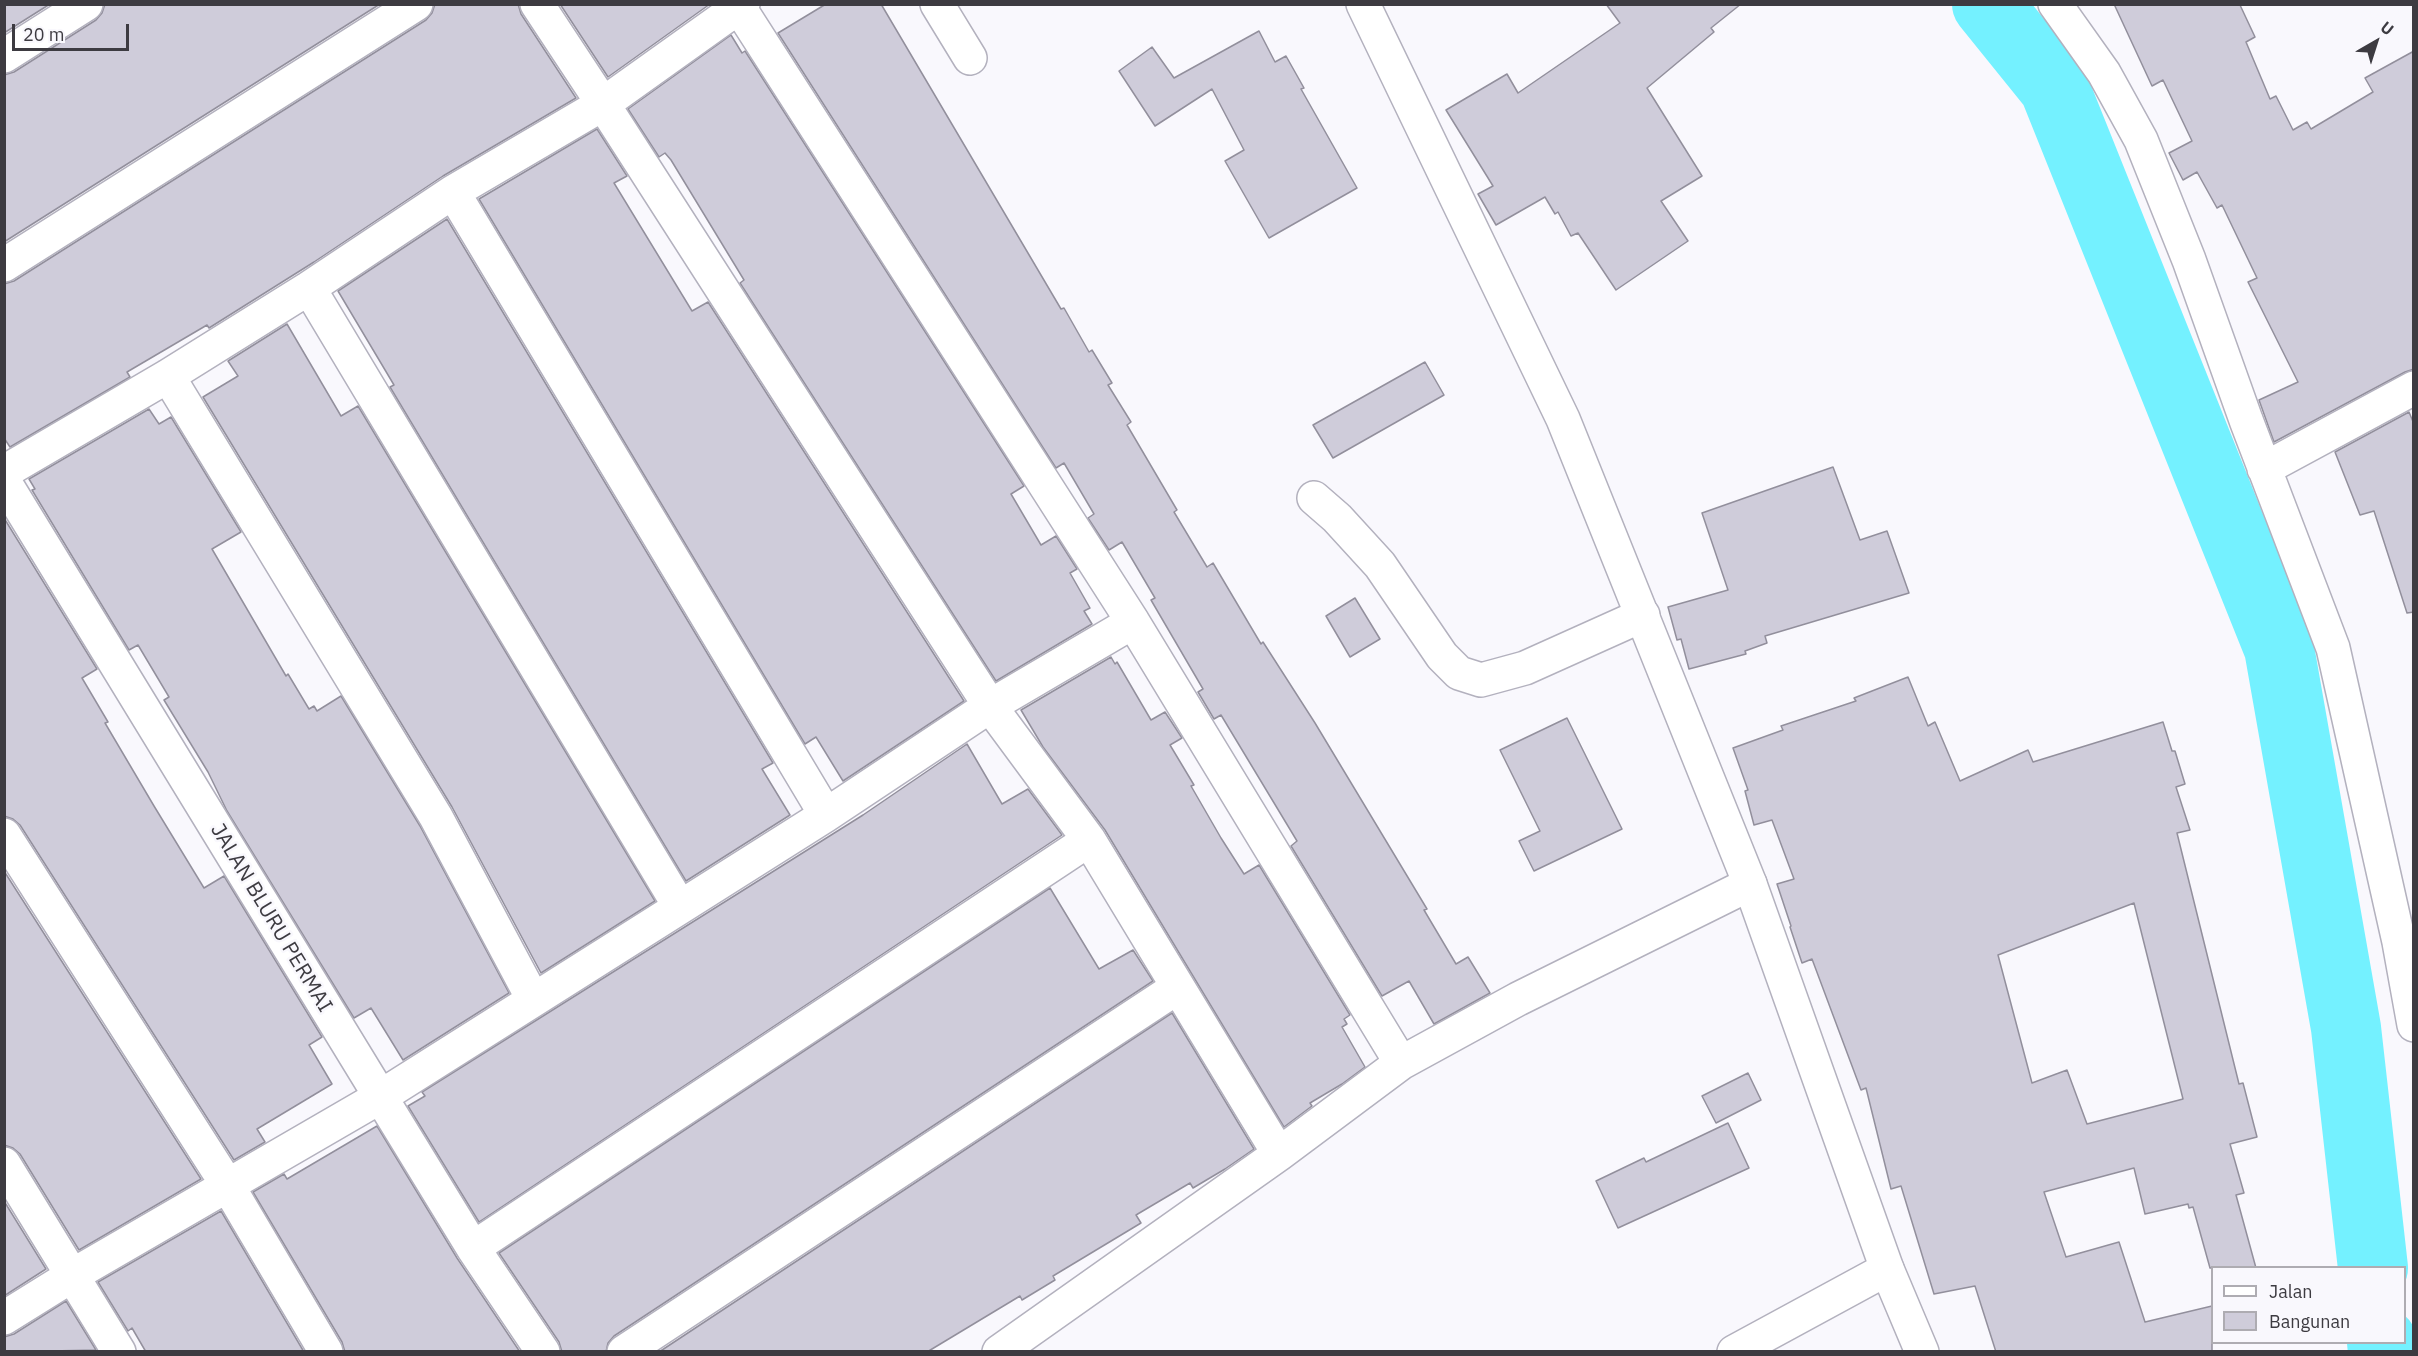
<!DOCTYPE html>
<style>
body{margin:0}
#map{position:relative;width:2418px;height:1356px;overflow:hidden;background:#f9f8fd;font-family:"IBM Plex Sans",sans-serif}
canvas{display:block}
.frame{position:absolute;inset:0;border:6px solid #3d3b41;pointer-events:none}
.legend{position:absolute;left:2211px;top:1266px;width:195px;height:78px;box-sizing:border-box;background:#f9f8fd;border:2px solid #aeacb2;margin:0;padding:8px 10px;list-style:none;font-size:18px;color:#3d3b41}
.legend li{display:flex;align-items:center;gap:12px;height:30px}
.legend b{width:30px;border:2px solid #aeacb2}
.north{position:absolute;left:2346px;top:12px;width:60px;height:60px;-webkit-text-stroke:4px #f9f8fd;paint-order:stroke;rotate:39deg;font-size:16px;font-weight:700;line-height:24px;text-align:center;color:#3d3b41}
.north::after{content:'';display:block;margin:auto;width:21px;height:27px;background:#3d3b41;clip-path:polygon(50% 0,100% 100%,50% 72%,0 100%)}
.scale{position:absolute;left:12px;top:24px;width:117px;height:27px;box-sizing:border-box;border:3px solid #3d3b41;border-top:0;padding-left:8px;font-size:18px;line-height:21px;white-space:nowrap;color:#3d3b41;-webkit-text-stroke:4px #f9f8fd;paint-order:stroke}
</style>
<div id="map">
<canvas width="2418" height="1356"></canvas>
<div class="frame"></div>
<ul class="legend">
<li><b style="height:8px;background:#fff"></b>Jalan</li>
<li><b style="height:16px;background:#cfccda"></b>Bangunan</li>
</ul>
<div class="north">U</div>
<div class="scale">20 m</div>
</div>
<script>
const ctx = document.querySelector('canvas').getContext('2d');
ctx.lineJoin = 'round';
function toPath(rows) {
  const path = new Path2D();
  for (const r of rows) {
    path.moveTo(r[0], r[1]);
    for (let i = 2; i < r.length; i += 2) path.lineTo(r[i], r[i + 1]);
  }
  return path;
}
function trace(path, color, width, dash) {
  ctx.strokeStyle = color;
  ctx.lineWidth = width;
  ctx.lineCap = dash ? 'butt' : 'round';
  ctx.setLineDash(dash || []);
  ctx.stroke(path);
}
function fillPath(path, color) {
  ctx.fillStyle = color;
  ctx.fill(path, 'evenodd');
}
function label(font, color, halo, rows, align = 'center') {
  ctx.font = font + ' "IBM Plex Sans",sans-serif';
  ctx.lineWidth = 5;
  ctx.setLineDash([]);
  ctx.textBaseline = 'middle';
  ctx.strokeStyle = halo;
  ctx.fillStyle = color;
  for (const [text, x, y, turn = 0] of rows) {
    ctx.save();
    ctx.translate(x, y);
    ctx.rotate((+turn || 0) * Math.PI / 180);
    ctx.textAlign = isNaN(turn) ? turn : align;
    if (halo) ctx.strokeText(text, 0, 0);
    ctx.fillText(text, 0, 0);
    ctx.restore();
  }
}
trace(toPath([
 [1987,4,2054,87,2279,648,2346,1028,2373,1268],
 [2382,1342,2383,1352]
]), '#74f1ff', 70);
const building = toPath([
 [4,4,50,4,4,33,4,4],
 [105,4,380,4,4,242,4,75,14,72,96,20,102,13,105,4],
 [435,4,518,4,521,14,576,98,443,176,314,262,209,328,207,325,127,372,130,377,10,447,4,438,4,284,14,281,426,20,432,13,435,4],
 [560,4,710,4,608,77,560,4],
 [826,4,881,4,1061,309,1064,308,1089,352,1092,350,1112,383,1108,385,1131,422,1127,425,1177,510,1174,512,1207,567,1213,563,1261,644,1263,642,1315,723,1427,909,1424,910,1456,964,1468,957,1490,993,1434,1024,1409,981,1382,996,1291,846,1297,841,1221,715,1214,719,1198,692,1203,689,1151,600,1155,598,1122,542,1109,550,1088,518,1094,514,1064,463,1056,468,778,33,826,4],
 [1606,4,1741,4,1711,28,1714,32,1647,88,1702,176,1661,201,1688,241,1616,290,1578,233,1571,236,1558,212,1555,214,1545,197,1496,225,1478,194,1493,186,1446,110,1507,74,1518,93,1620,23,1606,4],
 [2114,4,2240,5,2255,37,2246,42,2270,99,2276,96,2293,130,2307,122,2311,129,2373,92,2365,78,2414,51,2414,369,2405,372,2274,442,2259,400,2298,382,2248,282,2257,278,2222,205,2217,208,2197,172,2183,180,2169,153,2192,141,2163,80,2152,86,2114,4],
 [1259,31,1275,62,1286,56,1304,88,1301,89,1357,188,1269,238,1225,161,1244,150,1212,89,1155,126,1119,71,1152,47,1174,78,1259,31],
 [731,35,742,53,745,51,1024,486,1011,494,1041,545,1056,536,1077,569,1070,573,1090,608,1084,611,1092,624,996,681,740,283,744,280,671,160,665,153,659,157,628,109,731,35],
 [597,129,627,176,614,183,692,311,708,302,964,701,843,781,816,737,805,744,479,199,597,129],
 [447,219,773,763,762,769,790,815,686,881,390,387,394,385,338,291,447,219],
 [287,324,341,416,358,406,655,901,541,973,452,807,203,397,238,376,228,361,287,324],
 [1425,362,1444,395,1333,458,1313,425,1425,362],
 [149,409,159,424,171,417,241,532,212,549,286,676,288,674,309,709,314,706,317,711,341,696,420,826,509,993,403,1060,371,1008,354,1018,227,811,208,772,164,700,169,697,138,645,129,650,32,490,35,489,29,479,149,409],
 [2409,412,2414,424,2414,612,2407,613,2374,511,2360,515,2335,452,2409,412],
 [1833,467,1860,540,1887,531,1909,593,1765,636,1767,643,1745,651,1746,654,1689,669,1681,639,1677,640,1668,607,1728,590,1702,513,1833,467],
 [4,518,97,669,82,678,108,722,105,723,154,806,204,888,224,876,322,1037,309,1045,332,1084,257,1129,265,1142,234,1160,20,825,13,819,4,816,4,518],
 [1355,598,1380,639,1350,657,1326,616,1355,598],
 [1111,657,1115,664,1117,662,1151,720,1165,712,1182,738,1170,745,1194,785,1191,786,1221,838,1244,874,1259,865,1350,1015,1344,1019,1347,1024,1342,1027,1365,1067,1342,1084,1310,1103,1312,1106,1284,1127,1105,830,1043,747,1021,710,1111,657],
 [1908,677,1928,726,1935,722,1960,781,2028,750,2033,762,2163,722,2172,751,2175,751,2185,784,2176,787,2190,830,2177,833,2239,1084,2243,1083,2257,1137,2230,1144,2244,1193,2236,1195,2256,1268,2210,1268,2193,1207,2189,1208,2188,1204,2145,1214,2134,1168,2044,1192,2066,1257,2119,1242,2145,1322,2212,1306,2212,1352,1996,1352,1975,1286,1934,1294,1901,1186,1891,1189,1866,1088,1861,1090,1812,959,1802,963,1790,927,1791,926,1777,884,1794,879,1772,820,1754,825,1745,791,1748,790,1733,748,1783,730,1781,726,1856,701,1854,698,1908,677],
 [2134,903,2183,1099,2087,1124,2067,1070,2032,1083,1998,955,2134,903],
 [1567,718,1622,829,1534,871,1519,841,1540,831,1500,750,1567,718],
 [967,744,1002,804,1028,789,1062,835,479,1222,408,1106,425,1096,422,1092,863,815,967,744],
 [4,871,201,1179,79,1250,20,1154,13,1148,4,1145,4,871],
 [1050,888,1099,969,1133,950,1153,981,614,1336,608,1343,606,1352,562,1352,559,1342,499,1253,1050,888],
 [1172,1013,1254,1149,1225,1169,1193,1188,1190,1183,1136,1215,1141,1223,1053,1276,1055,1280,1022,1300,1020,1296,927,1352,659,1352,1172,1013],
 [1748,1073,1761,1100,1716,1123,1702,1096,1748,1073],
 [1728,1123,1749,1168,1618,1228,1596,1181,1644,1158,1646,1162,1728,1123],
 [377,1126,457,1258,520,1352,345,1352,342,1342,253,1192,284,1174,287,1179,377,1126],
 [4,1201,46,1269,4,1296,4,1201],
 [221,1211,304,1352,146,1352,132,1328,128,1331,98,1282,221,1211],
 [66,1301,96,1350,4,1352,4,1337,14,1334,66,1301]
]);
fillPath(building, '#cfccda');
trace(building, '#928f9c', 1.5);
const minor = toPath([
 [537,4,603,104,990,706,1089,840,1279,1154],
 [737,4,1133,622,1401,1063],
 [937,4,970,58],
 [2055,4,2104,73,2141,140,2189,260,2246,420,2333,648,2399,942,2414,1025],
 [4,56,86,4],
 [453,192,826,815],
 [4,265,416,4],
 [309,288,680,907],
 [168,376,436,817,533,999],
 [2264,469,2414,388],
 [4,472,168,376,309,288,453,192,603,104,743,4],
 [4,481,473,1248,543,1352],
 [1314,498,1337,518,1380,565,1442,656,1459,673,1481,680,1525,668,1643,615],
 [4,835,228,1186,326,1352],
 [4,1164,119,1352],
 [473,1248,1089,840],
 [4,1318,73,1275,380,1097,826,815,990,706,1133,622],
 [624,1352,1178,987],
 [999,1352,1279,1154,1401,1063,1518,999,1750,884],
 [1734,1352,1887,1269]
]);
const tertiary = toPath([
 [1363,4,1563,419,1750,884,1887,1269,1922,1352]
]);
trace(minor, '#b3b1be', 36);
trace(tertiary, '#b3b1be', 36);
trace(minor, '#fff', 33);
trace(tertiary, '#fff', 33);
label('21px', '#3d3b41', '#f9f8fd', [
 ["JALAN BLURU PERMAI",271,918,59]
]);
</script>
